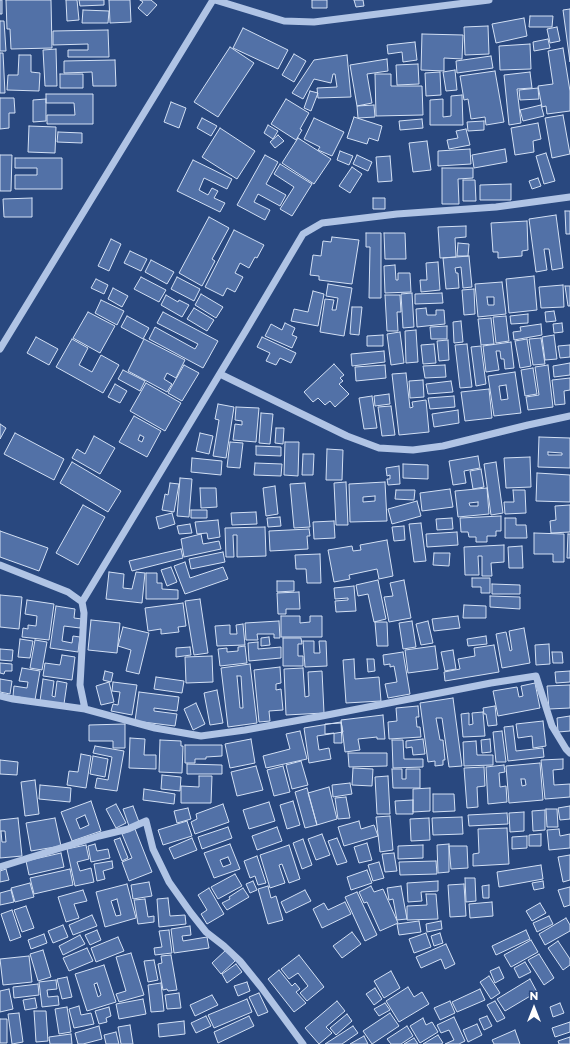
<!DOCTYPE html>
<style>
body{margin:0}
#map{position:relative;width:570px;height:1044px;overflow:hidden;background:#29487f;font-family:Montserrat,sans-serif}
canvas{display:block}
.north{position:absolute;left:514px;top:988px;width:40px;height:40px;-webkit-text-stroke:3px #29487f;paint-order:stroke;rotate:0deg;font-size:11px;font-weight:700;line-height:16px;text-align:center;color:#fff}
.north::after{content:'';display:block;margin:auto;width:14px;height:18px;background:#fff;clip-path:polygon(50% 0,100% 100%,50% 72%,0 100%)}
</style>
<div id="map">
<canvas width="570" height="1044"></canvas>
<div class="north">N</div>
</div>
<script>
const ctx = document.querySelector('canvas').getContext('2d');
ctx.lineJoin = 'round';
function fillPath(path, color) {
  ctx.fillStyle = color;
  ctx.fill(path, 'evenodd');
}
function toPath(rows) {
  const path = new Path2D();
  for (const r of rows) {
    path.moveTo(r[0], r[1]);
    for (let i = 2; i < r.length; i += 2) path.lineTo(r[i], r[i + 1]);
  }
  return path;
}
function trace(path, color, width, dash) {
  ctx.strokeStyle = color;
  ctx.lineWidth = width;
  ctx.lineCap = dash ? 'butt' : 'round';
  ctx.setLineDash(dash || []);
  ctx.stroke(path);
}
const building = toPath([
 [0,0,2,0,2,14,0,14,0,0],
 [6,0,51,0,52,48,11,49,10,29,7,29,6,0],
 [66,0,77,0,79,20,67,21,66,0],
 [79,0,104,0,104,5,80,6,79,0],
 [109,0,130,0,131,22,110,23,109,0],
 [140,0,151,0,157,5,147,16,138,8,143,2,140,0],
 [312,0,327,0,327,8,312,8,312,0],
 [354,0,363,0,364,6,356,7,354,0],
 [570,9,570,62,563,10,570,9],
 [83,10,109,11,108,23,82,23,83,10],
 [530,16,553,16,552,27,529,27,530,16],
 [524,18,527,36,496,43,492,24,524,18],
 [0,21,4,21,6,51,0,51,0,21],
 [488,26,489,54,465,55,464,27,488,26],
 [557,27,560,41,550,43,547,29,557,27],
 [243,28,288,50,278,69,233,48,243,28],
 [108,30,109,57,68,57,68,50,88,50,88,44,53,45,53,31,108,30],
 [422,34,463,35,462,59,444,58,444,71,421,70,422,34],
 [548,39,550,48,534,51,533,42,548,39],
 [415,42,417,60,403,62,402,52,388,54,387,45,415,42],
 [530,44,531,69,500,70,499,46,530,44],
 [230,47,254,63,218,117,194,102,230,47],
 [563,48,570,91,570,111,547,114,546,106,542,107,538,86,553,84,548,51,563,48],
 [56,49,57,86,45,86,43,50,56,49],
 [0,53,3,53,5,93,0,93,0,53],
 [294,54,306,61,294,82,282,75,294,54],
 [19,55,31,55,31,72,40,73,39,91,7,90,8,75,18,75,19,55],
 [347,55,351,97,318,98,317,88,337,87,335,74,333,74,331,83,314,79,303,99,292,93,314,60,347,55],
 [491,56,493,68,457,73,456,61,491,56],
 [387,59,388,71,367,74,372,103,357,106,350,65,387,59],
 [115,60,116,86,93,86,92,72,64,73,64,61,115,60],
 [418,64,419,84,397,85,396,65,418,64],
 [455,70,457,90,446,91,443,72,455,70],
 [495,71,504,122,486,125,485,117,471,119,468,99,464,100,460,76,495,71],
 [440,72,441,95,426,96,425,73,440,72],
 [530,72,532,88,517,89,521,123,509,125,504,75,530,72],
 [60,74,83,74,83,88,60,88,60,74],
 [375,74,391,74,391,86,422,86,423,115,376,116,375,74],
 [538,88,539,99,520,100,519,90,538,88],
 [310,91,318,93,311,111,304,108,310,91],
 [46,94,93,94,93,124,47,124,47,115,75,115,74,103,46,103,46,94],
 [462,95,463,125,430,125,430,100,443,99,443,117,451,116,451,96,462,95],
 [0,98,14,98,15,113,9,113,9,128,0,129,0,98],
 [46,99,46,121,33,122,33,100,46,99],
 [286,99,309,113,300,129,302,130,296,140,271,124,286,99],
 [171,102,186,108,179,128,164,122,171,102],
 [374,105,375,117,358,118,357,106,374,105],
 [541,105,544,116,523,121,520,110,541,105],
 [563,115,570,154,552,158,545,118,563,115],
 [354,117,382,126,378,141,369,138,367,144,347,138,354,117],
 [202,118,217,126,211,136,197,128,202,118],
 [314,118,344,132,332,156,318,150,320,147,304,139,314,118],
 [422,119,423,128,400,130,399,121,422,119],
 [484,121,484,130,468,131,467,122,484,121],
 [538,123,541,139,533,141,534,152,515,155,511,128,538,123],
 [268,125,278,131,273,139,264,133,268,125],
 [29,126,56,127,55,153,28,152,29,126],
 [220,128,255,151,237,179,202,157,220,128],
 [466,129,470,145,449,149,447,140,458,138,456,131,466,129],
 [58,132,82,133,82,143,57,142,58,132],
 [278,135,284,141,275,148,270,142,278,135],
 [298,138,331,159,314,184,282,163,298,138],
 [427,141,431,170,413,172,409,143,427,141],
 [470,149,471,164,438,166,438,151,470,149],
 [505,149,507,162,474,168,472,155,505,149],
 [340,151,353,156,349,165,337,160,340,151],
 [546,153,555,181,544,184,536,156,546,153],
 [0,155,12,155,11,191,0,191,0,155],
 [265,155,278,162,266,184,286,195,280,206,258,194,254,202,270,210,265,220,237,205,265,155],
 [357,155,372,162,368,171,353,164,357,155],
 [390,156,392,181,378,182,376,157,390,156],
 [15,158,62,158,62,189,15,189,15,175,37,175,37,168,15,168,15,158],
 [193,160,232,179,227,189,204,178,199,190,208,195,212,188,218,191,214,198,225,203,220,212,177,191,193,160],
 [280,164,312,184,292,216,280,209,294,187,274,174,280,164],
 [352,167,362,174,350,193,339,186,352,167],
 [442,168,473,168,473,178,458,179,459,204,442,204,442,168],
 [538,178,541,186,532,189,529,181,538,178],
 [463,180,475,180,476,201,463,201,463,180],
 [511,184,511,200,480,200,480,185,511,184],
 [32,198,32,217,4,217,3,199,32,198],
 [373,198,385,198,385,209,373,209,373,198],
 [565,211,570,211,570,234,566,234,565,211],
 [556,215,563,268,552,270,549,249,544,249,547,270,536,272,529,219,556,215],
 [209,217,229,228,212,259,215,261,202,286,179,273,209,217],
 [527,221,528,250,522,251,522,256,498,258,498,252,493,252,491,223,527,221],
 [466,226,466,237,455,238,456,257,440,258,438,227,466,226],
 [234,230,264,245,257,258,255,257,249,268,240,263,235,273,243,277,235,292,227,288,223,296,205,287,234,230],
 [366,233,381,233,381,298,369,298,370,247,366,247,366,233],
 [384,233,405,233,406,259,385,259,384,233],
 [332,237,359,240,352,284,319,280,319,276,310,275,313,255,321,256,323,241,331,242,332,237],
 [111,239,121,244,109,271,98,266,111,239],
 [458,243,469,244,468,256,457,256,458,243],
 [130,251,147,259,141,271,124,263,130,251],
 [469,256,472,287,463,288,461,267,455,268,456,273,458,273,459,288,446,289,443,258,469,256],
 [151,260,174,272,167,284,145,272,151,260],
 [438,262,440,290,421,292,420,280,427,280,426,263,438,262],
 [395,265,396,280,398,280,398,273,410,273,411,292,385,293,384,266,395,265],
 [534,276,537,310,509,313,506,279,534,276],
 [141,277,166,290,159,302,134,289,141,277],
 [177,277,200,289,194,301,171,289,177,277],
 [96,279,108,285,104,294,91,288,96,279],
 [502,282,506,314,478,317,475,284,502,282],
 [487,297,494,297,494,305,488,305,487,297],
 [328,284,352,288,344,336,320,332,325,299,334,300,332,310,336,310,338,298,326,296,328,284],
 [563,285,564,307,541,308,539,287,563,285],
 [565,286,570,286,570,306,568,306,565,286],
 [113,288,128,296,122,307,108,299,113,288],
 [474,289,475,314,464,315,462,290,474,289],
 [313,291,324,294,318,326,291,321,294,309,308,312,313,291],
 [412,293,414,327,403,328,401,294,412,293],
 [442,293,443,303,415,304,415,294,442,293],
 [201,294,223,307,216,318,195,305,201,294],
 [166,295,178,302,179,300,189,305,182,317,161,305,166,295],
 [385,295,400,295,401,312,397,312,398,331,387,331,385,295],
 [101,300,124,311,117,325,95,313,101,300],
 [352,307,362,307,359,335,350,334,352,307],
 [194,308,214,320,207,331,187,319,194,308],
 [426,308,427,315,436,315,436,310,444,310,445,324,417,327,416,309,426,308],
 [554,311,556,321,546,322,545,312,554,311],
 [88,312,115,326,100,353,73,338,88,312],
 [163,312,218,341,203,368,149,339,155,327,195,349,198,344,157,323,163,312],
 [528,314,528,323,511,324,510,316,528,314],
 [127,316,149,328,143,339,121,327,127,316],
 [506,316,509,341,496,343,493,317,506,316],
 [491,318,494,344,481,345,478,319,491,318],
 [461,321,463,342,454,343,453,322,461,321],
 [285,323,295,328,292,335,297,337,292,348,265,336,271,324,282,330,285,323],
 [562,323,563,332,554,333,553,324,562,323],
 [541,324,542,335,514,340,513,332,521,331,520,327,541,324],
 [447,326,447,339,431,339,430,327,447,326],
 [416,330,418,362,406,363,405,331,416,330],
 [400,332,404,363,391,365,387,334,400,332],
 [383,335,383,346,367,346,367,336,383,335],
 [554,335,557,359,545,360,542,337,554,335],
 [36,337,58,349,49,365,27,353,36,337],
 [262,337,296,353,291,363,280,358,276,365,266,361,270,353,257,347,262,337],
 [541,338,545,364,533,365,529,339,541,338],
 [72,339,88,348,79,365,92,372,101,355,119,365,103,393,56,367,72,339],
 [144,339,185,360,176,378,167,373,164,379,172,384,167,392,128,371,144,339],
 [527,339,531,366,520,368,515,341,527,339],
 [448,340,449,360,439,361,437,341,448,340],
 [511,342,514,368,505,369,504,359,501,359,500,351,496,351,499,370,486,372,483,346,511,342],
 [434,344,436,363,423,364,421,345,434,344],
 [467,344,472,387,460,388,455,345,467,344],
 [570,345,570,357,560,358,558,346,570,345],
 [481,346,486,384,476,386,471,347,481,346],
 [384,351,385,362,352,366,351,354,384,351],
 [570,363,570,375,554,377,553,366,570,363],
 [334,364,344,375,340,378,343,381,339,384,349,394,335,407,330,401,325,405,318,398,313,402,304,392,334,364],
 [184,365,199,373,182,401,168,393,184,365],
 [385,365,386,378,356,381,355,367,385,365],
 [445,365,446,377,425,378,423,366,445,365],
 [548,365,553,407,528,410,526,397,539,395,535,367,548,365],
 [533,368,537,394,525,396,521,370,533,368],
 [123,370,145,381,140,391,118,379,123,370],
 [515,372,521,413,494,416,488,376,515,372],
 [506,385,508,399,501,400,499,386,506,385],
 [406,373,410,408,413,407,412,402,426,400,429,432,399,435,392,374,406,373],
 [570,378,570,390,564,391,565,404,555,405,552,380,570,378],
 [423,380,424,397,410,398,409,381,423,380],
 [451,381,453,392,428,394,426,384,451,381],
 [146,383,181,403,165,431,130,411,146,383],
 [115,384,127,391,120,403,108,397,115,384],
 [489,389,492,418,465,421,461,392,489,389],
 [389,394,390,404,375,406,374,396,389,394],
 [372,396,377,428,364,429,359,398,372,396],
 [454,396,455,407,430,409,428,398,454,396],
 [218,404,234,407,226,458,213,456,219,420,215,419,218,404],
 [391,406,395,435,382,436,378,407,391,406],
 [236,407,259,408,256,442,233,440,235,424,242,425,242,421,235,420,236,407],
 [458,410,459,423,434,427,432,414,458,410],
 [261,413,273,414,270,444,259,443,261,413],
 [134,416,161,431,147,457,119,442,134,416],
 [140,435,144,437,142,442,138,440,140,435],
 [0,424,6,428,0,439,0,424],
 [276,428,284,428,283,444,275,443,276,428],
 [15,433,64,459,54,480,4,454,15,433],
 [200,433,213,436,209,454,196,451,200,433],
 [94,436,115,448,100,474,72,458,77,449,85,454,94,436],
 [539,437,570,438,570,468,538,467,539,437],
 [548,452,562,453,562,455,548,455,548,452],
 [230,442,243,443,240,468,227,467,230,442],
 [285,442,299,442,298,476,284,475,285,442],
 [256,446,281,447,281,456,256,455,256,446],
 [327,449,343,450,342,480,326,480,327,449],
 [303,454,314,454,313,475,302,475,303,454],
 [478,456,480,468,464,471,466,483,453,485,449,461,478,456],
 [530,457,531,487,506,488,504,458,530,457],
 [192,458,222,461,221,475,191,472,192,458],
 [72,462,121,491,108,512,60,483,72,462],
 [496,462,503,513,491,515,484,464,496,462],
 [255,463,282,464,281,476,254,475,255,463],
 [403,464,428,465,428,479,403,478,403,464],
 [399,466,400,484,388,485,387,479,390,479,390,475,387,476,386,468,399,466],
 [481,469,484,487,473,489,470,471,481,469],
 [537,473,570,475,570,502,536,501,537,473],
 [180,478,192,479,189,517,177,516,180,478],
 [346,482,348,525,336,525,334,483,346,482],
 [385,482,387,521,350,522,349,484,385,482],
 [375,496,375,501,363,502,363,497,375,496],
 [170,483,179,484,174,512,162,510,165,494,168,495,170,483],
 [305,483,310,527,294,528,290,484,305,483],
 [275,486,278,514,266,516,263,488,275,486],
 [200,488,216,488,217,507,201,508,200,488],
 [487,488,489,514,458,517,455,491,487,488],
 [478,502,478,506,470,506,469,503,478,502],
 [450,489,453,507,422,511,420,493,450,489],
 [396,490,415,490,414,500,395,499,396,490],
 [513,490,525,490,526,513,505,514,504,502,514,502,513,490],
 [417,501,421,516,392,524,388,509,417,501],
 [83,505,105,517,78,565,56,553,83,505],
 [570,505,570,532,551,533,550,521,556,520,555,506,570,505],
 [191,510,207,510,207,518,191,518,191,510],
 [256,512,257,524,232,525,231,513,256,512],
 [172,513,175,524,159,529,156,517,172,513],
 [501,516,501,531,496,531,496,536,487,536,487,542,476,542,476,537,469,537,468,532,461,532,460,518,501,516],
 [280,517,281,526,268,527,267,518,280,517],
 [452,518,453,529,437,530,436,519,452,518],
 [505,518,516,518,516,525,526,525,527,538,505,538,505,518],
 [218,520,220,537,208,539,207,533,197,534,195,522,218,520],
 [334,521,335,538,314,539,313,522,334,521],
 [421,523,426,561,414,562,409,524,421,523],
 [190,524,192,533,179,534,177,526,190,524],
 [404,526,405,540,394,541,392,527,404,526],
 [265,527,266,556,237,557,237,535,233,535,234,557,226,557,225,528,265,527],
 [309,529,310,536,307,536,308,549,270,551,269,531,309,529],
 [0,531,48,548,39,571,0,557,0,531],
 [457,532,458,545,427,547,426,534,457,532],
 [534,533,564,534,564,562,553,562,553,554,534,554,534,533],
 [201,534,203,544,219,541,221,549,184,557,181,539,201,534],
 [568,534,570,534,570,558,567,558,568,534],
 [387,540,393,576,379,579,377,569,349,575,350,579,334,582,328,550,352,546,353,551,361,550,360,545,387,540],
 [504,545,504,562,491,563,492,576,482,576,482,556,478,556,479,575,465,575,464,547,504,545],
 [522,546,523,568,509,568,508,547,522,546],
 [181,549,183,558,132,571,129,561,181,549],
 [223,552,225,562,191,569,189,559,223,552],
 [434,553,450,553,449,566,433,565,434,553],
 [320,554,321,583,307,583,306,569,296,569,295,555,320,554],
 [185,562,190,578,223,567,228,579,185,594,174,566,185,562],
 [171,567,177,582,167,586,161,570,171,567],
 [109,572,124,574,123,588,132,589,136,572,145,573,142,603,106,599,109,572],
 [146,573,157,573,157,583,162,583,162,589,178,590,178,599,146,599,146,573],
 [472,578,490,578,490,593,481,593,481,587,472,587,472,578],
 [378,580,386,619,374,622,368,594,358,596,356,585,378,580],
 [404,580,411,618,389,622,384,597,393,596,390,583,404,580],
 [277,581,294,581,294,591,277,592,277,581],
 [492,584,520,585,520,594,492,594,492,584],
 [354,586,356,611,336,612,335,601,348,600,348,598,335,599,334,588,354,586],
 [299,592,300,609,286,609,286,614,278,614,277,593,299,592],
 [0,595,22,597,19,629,0,627,0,595],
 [490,596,520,597,520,609,490,607,490,596],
 [200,599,208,653,194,655,185,601,200,599],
 [27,600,54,604,49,640,22,637,23,628,28,629,28,625,36,626,37,616,25,614,27,600],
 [183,603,186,626,178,627,179,632,161,634,161,629,148,631,145,608,183,603],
 [464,605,486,606,486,618,463,618,464,605],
 [56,606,75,609,74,618,82,619,80,628,64,626,62,641,72,643,73,636,80,637,78,652,50,648,56,606],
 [281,616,300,616,300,623,310,622,310,616,322,616,322,637,281,637,281,616],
 [458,616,460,628,434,631,432,619,458,616],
 [91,620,120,623,117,653,88,650,91,620],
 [279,621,280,638,274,638,274,634,257,634,258,640,246,640,245,623,279,621],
 [412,621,416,647,403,649,399,623,412,621],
 [428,621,433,643,421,645,416,624,428,621],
 [375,622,387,622,388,646,377,646,375,622],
 [243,624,245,645,217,646,215,626,230,625,230,634,237,634,236,625,243,624],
 [123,627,149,633,139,674,126,671,131,650,118,646,123,627],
 [524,628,530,663,502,668,496,634,506,632,510,651,512,650,509,631,524,628],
 [486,636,487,644,468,646,467,639,486,636],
 [269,637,270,645,261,646,261,638,269,637],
 [283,638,301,638,302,644,298,644,298,656,303,656,303,666,283,666,283,638],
 [20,639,33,641,30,658,18,657,20,639],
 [35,640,47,642,42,670,30,668,35,640],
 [303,641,314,641,314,653,320,653,319,641,326,641,327,666,305,667,303,641],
 [258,642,258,649,281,647,281,658,249,661,248,643,258,642],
 [549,644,550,664,536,665,535,645,549,644],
 [494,645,499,672,445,681,444,672,460,669,458,659,475,656,474,648,494,645],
 [245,646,247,663,220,666,218,649,227,648,227,652,238,651,238,647,245,646],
 [435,646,438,669,408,673,405,650,435,646],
 [190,647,191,655,176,657,176,648,190,647],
 [0,649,13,650,12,661,0,660,0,649],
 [453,650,456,669,445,671,441,652,453,650],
 [403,652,410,694,388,698,385,684,397,682,394,666,390,667,390,664,384,665,383,655,403,652],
 [552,652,562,652,563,663,553,663,552,652],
 [62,655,75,657,72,680,43,676,45,663,60,665,62,655],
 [212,656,213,682,186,683,185,657,212,656],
 [354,659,355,679,379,677,381,701,346,703,343,660,354,659],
 [367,659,374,659,375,671,368,672,367,659],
 [0,663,12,664,12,671,5,671,4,674,0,673,0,663],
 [250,664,257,723,228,727,221,668,250,664],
 [237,676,241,676,243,708,240,708,237,676],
 [280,667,281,683,276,684,276,690,281,689,283,710,269,711,270,721,259,722,254,670,280,667],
 [22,668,40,671,35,700,13,696,14,686,27,688,28,682,19,681,22,668],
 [303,668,305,697,309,696,308,672,322,671,324,713,286,715,284,669,303,668],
 [105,671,113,673,111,682,103,680,105,671],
 [570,671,570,682,556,683,555,672,570,671],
 [156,677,184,681,182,693,154,689,156,677],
 [0,679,12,681,10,694,0,692,0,679],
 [43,679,54,681,52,696,55,697,57,681,67,683,64,704,40,701,43,679],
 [109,682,114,702,101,705,96,686,109,682],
 [113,682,137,685,132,715,111,711,113,704,118,705,120,692,112,691,113,682],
 [535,683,540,708,498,716,493,691,517,687,519,697,523,696,521,686,535,683],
 [570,685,570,708,549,709,547,686,570,685],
 [217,690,223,723,210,725,204,693,217,690],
 [139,692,179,697,177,711,154,708,154,711,177,714,175,726,135,721,139,692],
 [453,698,462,766,449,767,442,718,436,718,440,740,443,740,445,760,443,760,443,765,435,766,435,761,428,762,420,703,453,698],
 [196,703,205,724,193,730,184,709,196,703],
 [418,706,419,717,416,717,417,727,420,727,421,737,389,739,388,722,397,721,396,708,418,706],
 [495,706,497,725,488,726,486,714,484,714,483,708,495,706],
 [483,712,485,736,463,737,461,714,469,713,469,725,473,724,472,713,483,712],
 [383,715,385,739,377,739,377,737,358,739,360,750,345,752,341,720,383,715],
 [570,716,570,731,558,732,557,718,570,716],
 [543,721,546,746,533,748,532,736,518,738,516,724,543,721],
 [341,722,343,732,317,736,319,750,329,748,331,759,309,763,304,728,341,722],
 [341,723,342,743,334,743,334,733,325,734,325,724,341,723],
 [125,724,125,748,113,748,113,741,89,741,89,725,125,724],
 [513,726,516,751,543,748,544,757,508,761,504,727,513,726],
 [300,731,307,759,266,768,263,756,290,749,286,734,300,731],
 [502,731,506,762,496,762,493,732,502,731],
 [130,738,145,739,144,755,156,755,156,769,129,768,130,738],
 [251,739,255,763,230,768,225,744,251,739],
 [423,739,425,754,413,755,412,747,406,748,406,741,423,739],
 [490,739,491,752,482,753,481,740,490,739],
 [160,740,181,741,181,746,183,746,182,773,159,772,160,740],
 [392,740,403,740,404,759,423,759,423,767,393,768,392,740],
 [476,741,477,755,493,755,493,765,464,766,463,742,476,741],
 [185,745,222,745,222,756,206,757,206,759,195,759,195,763,185,763,185,745],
 [95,746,124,751,117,791,95,788,97,778,108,780,112,757,93,753,95,746],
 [348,753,387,753,387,766,349,767,348,753],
 [81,754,91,756,86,788,67,785,69,771,78,772,81,754],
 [93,756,108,759,105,777,90,774,93,756],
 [563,759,563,769,553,770,554,785,570,784,570,797,545,799,541,760,563,759],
 [0,760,18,762,17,775,0,774,0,760],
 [301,761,308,785,292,789,286,765,301,761],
 [540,763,543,800,509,803,506,766,540,763],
 [521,779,525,779,526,785,522,786,521,779],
 [187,764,222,765,222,774,187,774,187,764],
 [504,765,505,772,499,773,500,787,506,786,507,802,488,804,486,767,504,765],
 [256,766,263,790,237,796,231,772,256,766],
 [283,766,290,792,274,796,267,770,283,766],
 [484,767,485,786,477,787,478,807,467,808,464,768,484,767],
 [353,768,373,769,372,786,352,785,353,768],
 [392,769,402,769,402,779,406,779,406,769,420,769,420,788,393,788,392,769],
 [162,775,181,777,180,791,161,789,162,775],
 [199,776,212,776,211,803,181,803,181,786,199,787,199,776],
 [388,776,390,814,377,814,375,777,388,776],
 [35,780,39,814,25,816,21,782,35,780],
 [350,783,352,794,333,797,332,785,350,783],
 [40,785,71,788,70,802,39,799,40,785],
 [329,787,337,819,317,825,308,793,329,787],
 [307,788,317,825,305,828,295,792,307,788],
 [430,788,430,811,413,812,413,789,430,788],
 [144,789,175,794,174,804,143,800,144,789],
 [433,794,454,794,455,811,433,812,433,794],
 [346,797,350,818,338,819,335,798,346,797],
 [413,800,413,814,396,814,395,801,413,800],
 [91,801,101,831,72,841,61,812,91,801],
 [85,815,89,825,80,829,76,819,85,815],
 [293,801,300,825,287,829,280,805,293,801],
 [269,802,275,821,249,829,243,810,269,802],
 [116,804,126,823,116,828,106,809,116,804],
 [223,804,229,822,195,834,191,822,197,819,196,814,223,804],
 [133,806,139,822,129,826,123,809,133,806],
 [570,806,570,819,560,820,558,808,570,806],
 [188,808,191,819,177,823,174,811,188,808],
 [546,809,557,809,558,827,547,827,546,809],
 [545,810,545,830,533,831,532,811,545,810],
 [524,812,524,831,510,832,509,813,524,812],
 [507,813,508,824,469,826,468,815,507,813],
 [390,816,393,850,380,852,376,817,390,816],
 [462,817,463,834,433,835,432,818,462,817],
 [18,818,22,856,0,858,0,820,18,818],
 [1,831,5,831,6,842,2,842,1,831],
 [55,818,61,846,31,851,26,823,55,818],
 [429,818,430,840,411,841,410,819,429,818],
 [187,821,192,836,163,845,158,830,187,821],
 [359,821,361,829,374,825,378,836,344,846,338,827,359,821],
 [228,827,232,838,202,849,198,837,228,827],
 [277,827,282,841,257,850,252,836,277,827],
 [507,828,509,864,473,866,473,854,479,853,478,829,507,828],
 [135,829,152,872,129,881,122,862,132,858,122,834,135,829],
 [559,829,560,836,570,834,570,848,549,850,547,830,559,829],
 [322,834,330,855,316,860,308,839,322,834],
 [541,834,541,846,529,846,529,835,541,834],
 [527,836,527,848,512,849,512,837,527,836],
 [120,838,128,858,122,861,114,840,120,838],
 [192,838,197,850,174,859,169,848,192,838],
 [337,838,347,862,337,865,328,841,337,838],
 [303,839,312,865,302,869,293,843,303,839],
 [367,843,372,860,359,863,354,847,367,843],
 [95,844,97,851,108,849,110,858,91,862,88,846,95,844],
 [230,844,240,869,214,878,204,853,230,844],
 [228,857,231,864,223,867,220,860,228,857],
 [449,844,449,872,438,873,437,845,449,844],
 [86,845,89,859,77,862,80,871,91,868,94,882,75,886,67,849,86,845],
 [289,845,300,879,289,883,282,864,279,865,285,883,270,888,260,855,289,845],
 [423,845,423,858,398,859,398,846,423,845],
 [449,846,467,846,468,868,451,869,449,846],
 [61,853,64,867,29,875,26,861,61,853],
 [394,853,397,871,385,872,382,854,394,853],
 [570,855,570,880,563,882,558,857,570,855],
 [257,856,266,883,258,885,255,876,250,878,244,861,257,856],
 [112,861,113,868,103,871,105,879,97,881,94,864,112,861],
 [436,861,437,874,400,875,399,862,436,861],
 [379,862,384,878,373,881,368,865,379,862],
 [541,865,543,879,499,887,497,872,541,865],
 [6,869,9,880,0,882,0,871,6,869],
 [70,869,73,885,34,894,30,878,70,869],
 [367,870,372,883,351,890,347,877,367,870],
 [235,874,242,886,218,899,211,887,235,874],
 [465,878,475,878,476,901,466,902,465,878],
 [253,881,257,890,250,893,246,884,253,881],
 [438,881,438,891,421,892,422,901,408,902,407,883,438,881],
 [543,881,544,888,534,890,532,883,543,881],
 [149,882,152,896,133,899,131,885,149,882],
 [30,883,34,897,15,902,11,888,30,883],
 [127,884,136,918,105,927,96,892,127,884],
 [117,899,121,915,116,916,111,901,117,899],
 [464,884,466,916,450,917,448,885,464,884],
 [489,885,489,898,483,898,482,886,489,885],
 [268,886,271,898,276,896,283,920,268,924,258,889,268,886],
 [371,886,374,892,383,889,398,923,380,931,367,902,364,903,359,892,371,886],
 [401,886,407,919,397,920,393,899,389,900,387,888,401,886],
 [570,887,570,905,564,907,558,890,570,887],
 [209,888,224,914,207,924,201,914,207,910,198,895,209,888],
 [243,888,249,897,227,910,222,903,230,899,229,897,243,888],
 [11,890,14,902,0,905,0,893,11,890],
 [83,890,87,901,74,904,79,918,66,922,58,897,83,890],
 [305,890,311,901,286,913,281,902,305,890],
 [357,892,377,935,365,941,345,897,357,892],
 [426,894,436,894,438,919,407,920,407,906,427,905,426,894],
 [168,898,170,916,185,915,186,924,159,927,157,899,168,898],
 [145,899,148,917,154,916,154,922,138,924,134,900,145,899],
 [345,902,351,914,322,928,313,909,324,903,328,910,345,902],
 [492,902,493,916,470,918,469,904,492,902],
 [540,903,546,913,532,921,526,911,540,903],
 [26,906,34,928,22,932,14,910,26,906],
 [12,910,21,937,10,941,1,914,12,910],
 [92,915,97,926,73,935,69,925,92,915],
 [549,916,553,924,537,932,533,923,549,916],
 [566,918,570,925,570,931,545,945,539,934,566,918],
 [419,921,421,932,399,935,397,924,419,921],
 [441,921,442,929,427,932,426,924,441,921],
 [63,925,68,937,53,943,48,931,63,925],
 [190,926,191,935,182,936,183,941,207,937,209,948,174,953,171,929,190,926],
 [97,930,101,940,90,945,85,935,97,930],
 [169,930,172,953,155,955,154,948,162,947,159,931,169,930],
 [526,930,530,939,496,955,492,946,526,930],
 [352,932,361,944,342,958,333,946,352,932],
 [426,933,431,947,414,953,409,939,426,933],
 [440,933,443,943,434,946,431,936,440,933],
 [44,934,47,943,31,949,28,940,44,934],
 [80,935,85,944,63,955,59,946,80,935],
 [118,937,124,951,96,962,91,948,118,937],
 [531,940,538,952,511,967,504,955,531,940],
 [558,941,570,959,570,965,563,970,548,948,558,941],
 [446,944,455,964,445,969,441,959,421,968,416,957,446,944],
 [87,948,93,961,69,971,63,958,87,948],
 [43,950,51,977,38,981,30,954,43,950],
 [226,950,235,961,221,974,212,963,226,950],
 [131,953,144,995,119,1002,116,994,126,991,116,957,131,953],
 [539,954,554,978,544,985,528,960,539,954],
 [171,955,177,990,168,991,167,989,163,990,158,964,162,963,161,956,171,955],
 [299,955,324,987,307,1001,300,993,308,986,298,973,289,979,281,969,299,955],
 [29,956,32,982,3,985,0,959,29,956],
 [154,960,158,980,148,982,144,961,154,960],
 [525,962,531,972,519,978,514,968,525,962],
 [236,964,242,972,227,983,222,974,236,964],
 [104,965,116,1002,87,1011,75,974,104,965],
 [97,983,101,995,98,997,94,984,97,983],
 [499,967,504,978,495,983,490,971,499,967],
 [279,970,292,986,295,983,300,989,296,992,306,1003,294,1012,268,979,279,970],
 [391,971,400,988,384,998,374,981,391,971],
 [489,976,500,993,491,999,480,982,489,976],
 [67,977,72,997,62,999,57,979,67,977],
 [530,979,537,992,505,1011,497,999,530,979],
 [56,980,57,989,47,990,48,997,58,996,59,1005,42,1007,39,982,56,980],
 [247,982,250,991,238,996,234,986,247,982],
 [161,983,164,1011,151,1012,148,985,161,983],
 [38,984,39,995,14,998,13,987,38,984],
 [408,987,414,997,422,992,429,1004,399,1022,386,1001,408,987],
 [375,988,382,999,374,1005,366,994,375,988],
 [9,989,13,1009,0,1012,0,991,9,989],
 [480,989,485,1000,457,1012,452,1002,480,989],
 [179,993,181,1008,167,1009,165,995,179,993],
 [259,993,268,1012,258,1016,249,997,259,993],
 [212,995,218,1005,195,1016,190,1005,212,995],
 [35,998,37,1008,25,1010,23,1000,35,998],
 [143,999,146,1014,119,1019,116,1004,143,999],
 [247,999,252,1012,214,1028,208,1015,247,999],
 [337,1001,345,1011,326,1027,332,1033,319,1044,305,1028,337,1001],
 [450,1001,455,1013,440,1020,434,1008,450,1001],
 [495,1001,505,1018,497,1022,487,1005,495,1001],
 [385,1003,390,1010,379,1016,374,1009,385,1003],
 [560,1003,564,1013,553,1017,550,1007,560,1003],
 [79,1006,81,1015,91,1013,94,1024,74,1028,69,1009,79,1006],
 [67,1007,71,1032,59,1034,55,1009,67,1007],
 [109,1007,111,1016,106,1018,107,1022,99,1024,95,1011,109,1007],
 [34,1011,46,1011,48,1041,36,1042,34,1011],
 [19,1013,23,1042,12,1044,8,1014,19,1013],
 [390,1013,399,1026,372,1044,363,1031,390,1013],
 [347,1014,352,1021,336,1035,330,1028,347,1014],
 [206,1016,211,1026,196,1033,191,1023,206,1016],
 [249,1016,254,1026,218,1043,214,1032,249,1016],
 [487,1016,492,1026,484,1030,479,1019,487,1016],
 [454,1017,465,1041,459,1044,445,1044,454,1040,449,1030,441,1033,437,1025,454,1017],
 [423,1018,426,1025,432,1022,438,1032,420,1043,410,1026,423,1018],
 [0,1019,7,1019,7,1043,0,1043,0,1019],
 [184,1021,185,1034,159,1037,158,1024,184,1021],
 [570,1022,570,1032,555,1037,552,1028,570,1022],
 [477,1024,482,1035,468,1042,463,1030,477,1024],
 [130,1025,133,1044,121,1044,118,1027,130,1025],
 [99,1026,102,1039,83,1044,78,1044,75,1033,99,1026],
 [353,1026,358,1033,342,1044,325,1044,353,1026],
 [407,1026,413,1036,401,1044,391,1044,387,1039,407,1026],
 [515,1030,520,1044,494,1044,492,1040,515,1030],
 [116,1032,119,1044,106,1044,104,1035,116,1032],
 [71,1034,72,1044,50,1044,49,1037,71,1034],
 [438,1035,443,1043,441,1044,423,1044,438,1035],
 [364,1036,368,1044,350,1044,364,1036],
 [570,1037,570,1044,559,1044,558,1041,570,1037],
 [414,1038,418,1044,404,1044,414,1038]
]);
fillPath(building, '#5271a7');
trace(building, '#d3e0f4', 1);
trace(toPath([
 [215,0,284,21,314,22,489,0],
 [570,197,496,207,397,214,322,223,303,234,245,332,82,602,84,613,80,685,85,709,155,728,201,736,245,730,322,716,491,683,536,676,552,726,566,749,570,753],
 [0,349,213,0],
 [220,374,347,436,379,448,413,450,443,446,528,425,570,416],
 [0,565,68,592,82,602],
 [0,696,13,699,85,709],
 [0,867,99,836,128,829,146,821,153,849,169,882,191,913,206,932,224,946,240,961,261,987,303,1044]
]), '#b0c4e5', 7);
</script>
